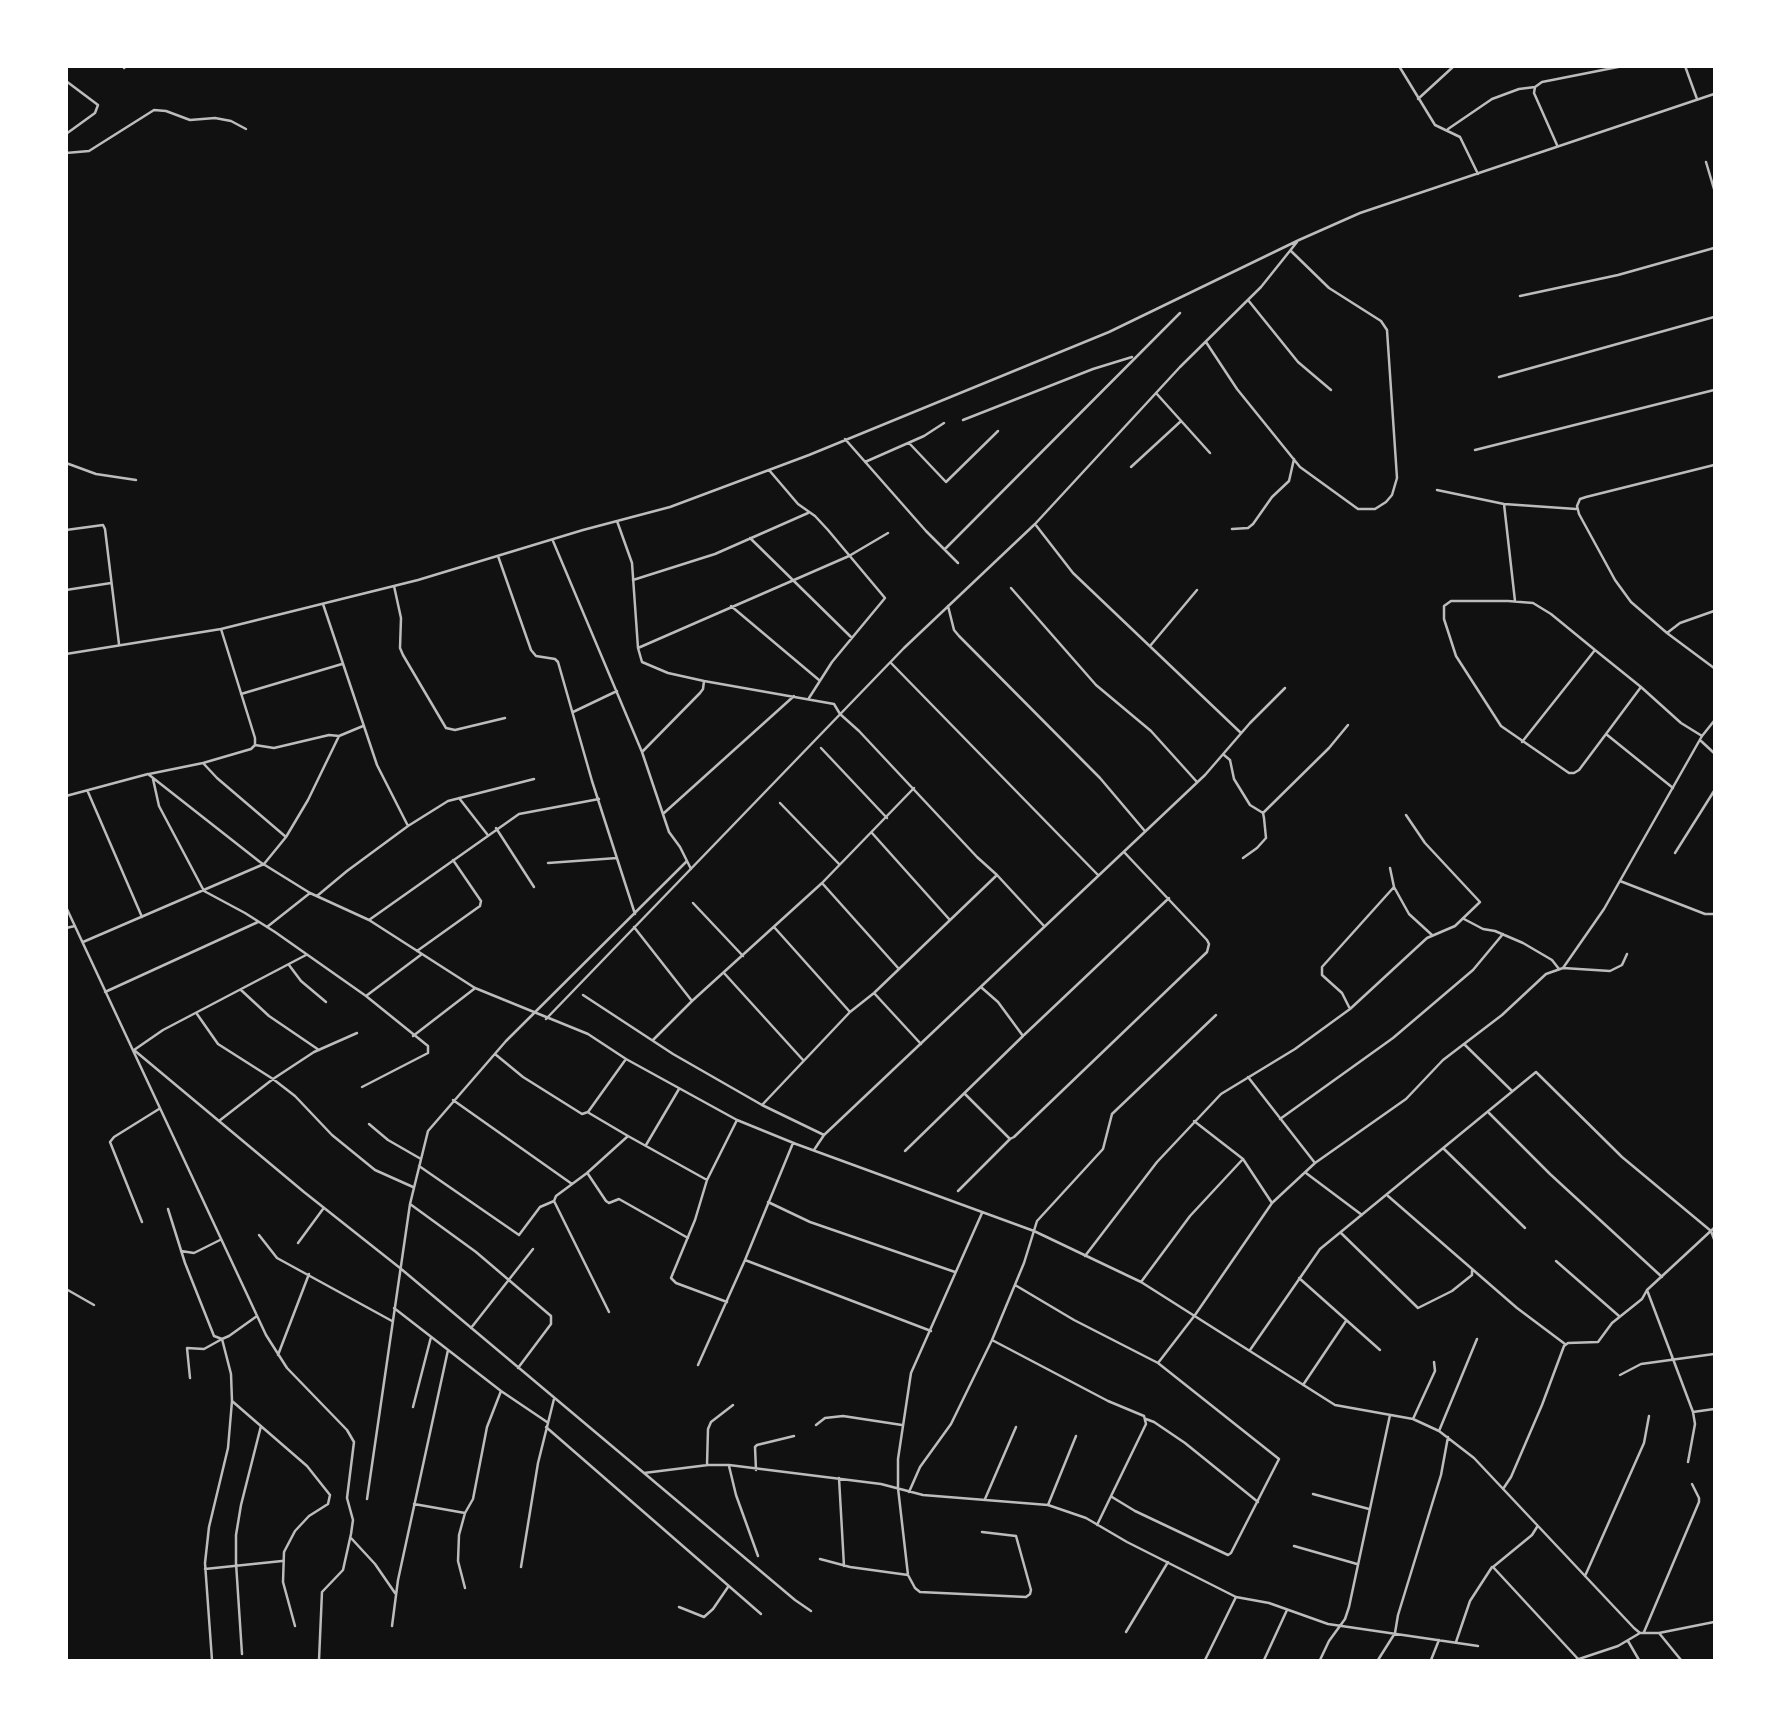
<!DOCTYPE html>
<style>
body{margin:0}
#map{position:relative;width:1781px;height:1727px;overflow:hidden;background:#111;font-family:"Titillium Web",sans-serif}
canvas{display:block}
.frame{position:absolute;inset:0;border:68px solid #fff;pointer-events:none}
</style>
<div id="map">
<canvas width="1781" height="1727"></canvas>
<div class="frame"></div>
</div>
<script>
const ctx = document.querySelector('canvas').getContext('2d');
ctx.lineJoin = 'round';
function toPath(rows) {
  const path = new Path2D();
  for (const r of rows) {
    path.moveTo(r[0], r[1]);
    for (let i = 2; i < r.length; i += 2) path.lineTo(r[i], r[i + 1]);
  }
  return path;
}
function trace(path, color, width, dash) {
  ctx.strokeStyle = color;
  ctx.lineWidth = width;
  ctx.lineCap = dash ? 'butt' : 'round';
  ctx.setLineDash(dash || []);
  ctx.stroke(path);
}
trace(toPath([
 [1399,66,1435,125,1460,137,1478,174],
 [1685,66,1697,99],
 [124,68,126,66],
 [66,81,98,105,95,113,66,134],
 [1418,99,1454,66],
 [1448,129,1492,99,1519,89,1535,87],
 [1557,145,1534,93,1535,87,1542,82,1623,66],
 [66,153,89,151,154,110,166,111,190,120,215,118,231,121,246,129],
 [1706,162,1714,189],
 [1520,296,1618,275,1714,248],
 [1248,300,1298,362,1331,390],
 [1206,342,1237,389,1300,467,1358,509,1375,509,1386,502,1392,495,1397,478,1387,330,1381,321,1329,288,1291,251],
 [1499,377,1714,317],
 [1156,393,1210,453],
 [963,420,1093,369,1132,357],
 [845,439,926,531,958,563],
 [909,443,946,482,998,431],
 [1475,450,1714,390],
 [865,462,924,436,944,423],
 [66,463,96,474,136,480],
 [1714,465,1586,497,1580,499,1577,506,1579,514,1615,580,1631,602,1667,633,1714,668],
 [1131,467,1180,422],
 [769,470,798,504,815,516,828,530,885,598,832,662,809,698],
 [1437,490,1504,504,1576,509],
 [1504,504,1515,601],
 [617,521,632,563,638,648,642,662,668,673,704,681,703,689,700,693,642,752],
 [1035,524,1073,573,1241,733],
 [1232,529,1248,528,1253,524,1272,497,1289,481,1294,459],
 [66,530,103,525,105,529,119,644],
 [750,538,852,638],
 [553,541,642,752,669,832,680,847,691,869],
 [945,549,1180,313],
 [498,556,531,650,536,656,555,659,558,662,592,781,635,914],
 [633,580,715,554,808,513],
 [394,586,401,618,400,648,403,655,446,728,455,730,505,718],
 [1011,588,1096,685,1151,731,1197,782],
 [66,590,111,583],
 [323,604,377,765,408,826],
 [731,606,819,680],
 [948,606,954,630,959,636,1100,778,1144,830],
 [1667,633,1680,623,1714,611],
 [1150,646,1197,590],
 [638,648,849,556,888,533],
 [1595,650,1551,614,1533,603,1508,601,1451,601,1444,606,1444,619,1456,656,1501,726,1569,773,1574,773,1579,770,1606,734],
 [66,654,221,629,418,580,583,530,670,507,809,455,1109,332,1299,240,1360,213,1714,94],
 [891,663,1098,875],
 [704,681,834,704,840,714,859,731,977,857,997,875,1044,926],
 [241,694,342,664],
 [573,712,617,691],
 [1700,740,1714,753],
 [1522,742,1595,650,1641,687],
 [255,745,274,748,329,735,339,736,363,726],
 [821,748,887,818],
 [1224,755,1230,760,1234,779,1250,805,1263,813,1264,818,1266,838,1257,848,1243,858],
 [203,763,217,778,286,837],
 [149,774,203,763,251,749,255,745,255,738,221,629],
 [153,779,159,806,204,891,245,913,275,932,366,996,428,1046,428,1053,362,1087],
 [1673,788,1606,734,1641,687,1681,723,1702,736],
 [88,792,142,917],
 [66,796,148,774,260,862,310,893,369,920,475,988,588,1034,626,1059,737,1120,796,1144,1034,1231,1141,1282,1335,1405,1413,1419,1439,1431,1474,1458,1634,1628,1640,1633,1659,1633,1714,1622],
 [459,798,487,834],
 [780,803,839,864],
 [664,813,794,696],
 [1263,813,1329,748,1348,725],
 [496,828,534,887],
 [872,833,949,919],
 [1675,853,1714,791],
 [548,863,617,858],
 [1390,868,1394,887,1409,914,1432,935],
 [1620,881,1705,914,1714,914],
 [822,883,899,969],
 [317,896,347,871,408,826,448,801,534,779],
 [693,903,743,956],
 [66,907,266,1335,287,1368,347,1430,354,1442,347,1498,353,1520,351,1534,343,1570,322,1592,319,1660],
 [1464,919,1483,929,1495,931,1523,943,1552,960,1559,969],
 [369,920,519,814,599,799],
 [267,927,310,893],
 [634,927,692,1001],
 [774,927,850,1012],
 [66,928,75,926],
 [83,942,264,864,286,837,308,800,339,736],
 [417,951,480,906,481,901,453,860],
 [306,955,163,1030,134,1050,304,1192,400,1268,644,1473,708,1465,729,1465,881,1484,923,1495,1048,1505,1086,1518,1127,1542,1236,1597],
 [289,965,301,981,326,1002],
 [1563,968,1604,909,1702,736,1714,721],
 [724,973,803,1060],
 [241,990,269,1016,319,1050],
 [105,992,258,922],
 [874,993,921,1044],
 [583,995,673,1054,762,1105,824,1135],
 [366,996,422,954],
 [1350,1009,1342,993,1322,975,1322,967,1394,887],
 [197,1014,218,1044,273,1079,295,1096,332,1135,375,1170,413,1187],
 [546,1019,904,648,1035,524,1180,367,1261,287,1297,242],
 [1024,1035,1169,898],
 [413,1036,474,989],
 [653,1040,692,1001,822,883,914,788],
 [1464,1044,1512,1091],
 [495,1054,523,1077,582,1114,588,1112,626,1059],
 [1248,1077,1315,1163],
 [965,1094,1010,1139,1014,1137,1207,952,1209,944,1207,940,1124,852],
 [453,1100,572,1184],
 [762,1105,850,1012,874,993,997,875],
 [589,1113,628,1136],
 [1489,1113,1550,1174,1662,1277],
 [1280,1119,1393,1038,1473,970,1503,934],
 [219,1121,273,1079,314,1052,357,1033],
 [1194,1121,1243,1159,1272,1203],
 [369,1124,388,1140,421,1159],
 [646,1145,679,1089],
 [1443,1148,1525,1228],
 [814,1150,824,1135,1205,775,1250,723,1285,688],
 [905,1151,1023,1036,998,1002,982,988],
 [419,1166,519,1235,540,1207,554,1201,556,1196,587,1173,628,1136,707,1180],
 [1306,1173,1362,1215],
 [588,1174,606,1201,609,1203,619,1199,688,1238],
 [958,1191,1010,1139],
 [1388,1196,1517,1308,1565,1344],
 [554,1201,609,1312],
 [768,1202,810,1222,955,1272],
 [410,1204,476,1252,551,1316,551,1324,518,1368],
 [168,1209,185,1263,214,1336,222,1339,229,1336,257,1316],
 [142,1222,110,1142,114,1137,159,1109],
 [1341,1233,1418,1308,1452,1291,1472,1275,1472,1271],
 [259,1235,277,1258,392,1321],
 [298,1243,323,1209],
 [181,1251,194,1253,220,1240],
 [1085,1256,1157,1162,1221,1094,1295,1049,1350,1009,1427,938,1455,926,1480,902,1425,843,1406,815],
 [745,1260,931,1331],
 [1556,1261,1619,1316],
 [1299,1278,1380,1350],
 [1141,1282,1190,1216,1243,1159],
 [1015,1285,1074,1320,1158,1363,1279,1459,1231,1553,1228,1555,1135,1511,1112,1497],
 [66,1289,94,1305],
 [1647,1290,1693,1412,1695,1424,1688,1462],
 [727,1302,676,1283,671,1278,695,1220,707,1180,737,1120],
 [394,1308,501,1391],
 [471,1328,533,1249],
 [992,1340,1108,1401,1144,1416,1146,1424,1097,1525],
 [1250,1350,1320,1249,1536,1072,1622,1157,1711,1231,1714,1239],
 [278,1355,309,1274],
 [1158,1363,1195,1315,1272,1203,1315,1163,1406,1099,1443,1060,1502,1015,1546,974,1563,968,1610,971,1622,965,1627,954],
 [698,1365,745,1260,793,1143],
 [1620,1375,1641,1364,1714,1354],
 [190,1378,187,1348,204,1349,222,1339,231,1374,232,1401,228,1448,209,1527,205,1563,212,1660],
 [1303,1385,1346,1321],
 [232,1401,307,1466,330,1495,328,1504,309,1516,295,1531,284,1552,283,1582,295,1626],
 [413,1407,431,1337],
 [1693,1412,1714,1409],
 [1146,1419,1154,1422,1185,1443,1258,1502],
 [1413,1419,1435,1371,1434,1362],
 [816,1425,825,1418,843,1416,902,1425],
 [546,1427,761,1614],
 [1439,1431,1477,1339],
 [707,1465,708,1429,711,1422,733,1405],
 [729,1466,736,1495,758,1556],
 [756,1470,755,1447,757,1445,794,1436],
 [644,1473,795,1600,811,1611],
 [839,1478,844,1566],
 [1503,1489,1511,1477,1542,1405,1564,1346,1568,1343,1598,1342,1612,1323,1642,1299,1647,1290,1714,1228],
 [909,1492,920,1467,951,1424,992,1340,1024,1263,1037,1221,1103,1149,1112,1114,1216,1015],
 [1313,1494,1369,1509],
 [367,1499,410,1204,428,1131,506,1041,687,861],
 [985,1499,1016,1427],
 [414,1504,465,1513],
 [1048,1505,1076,1436],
 [1537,1527,1532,1535,1493,1567,1579,1660],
 [982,1532,1016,1536,1031,1590,1030,1594,1026,1597,920,1592,915,1588,908,1575,898,1488,898,1459,911,1373,982,1213],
 [351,1538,375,1564,395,1593],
 [1294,1546,1357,1564],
 [820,1559,850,1567,908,1575],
 [521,1567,538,1463,554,1399],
 [205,1569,282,1561],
 [1585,1576,1644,1443,1649,1416],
 [465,1588,458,1561,459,1535,465,1513,473,1499,487,1427,501,1391,547,1422],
 [679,1607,704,1617,713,1609,728,1587],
 [392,1626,398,1580,448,1350],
 [1126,1632,1168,1562],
 [1644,1632,1699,1502,1699,1498,1692,1484],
 [1659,1633,1681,1660],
 [1628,1641,1639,1660],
 [1456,1642,1470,1601,1492,1567],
 [242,1654,236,1563,236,1535,241,1505,261,1426],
 [1205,1660,1236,1597,1269,1603,1328,1624,1478,1646],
 [1264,1660,1287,1610],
 [1320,1660,1329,1641,1345,1619,1349,1607,1390,1415],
 [1378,1660,1395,1633,1398,1615,1441,1475,1448,1437],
 [1431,1660,1439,1640],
 [1576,1660,1618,1646,1640,1633]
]), '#bcbcbc', 2.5);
</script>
